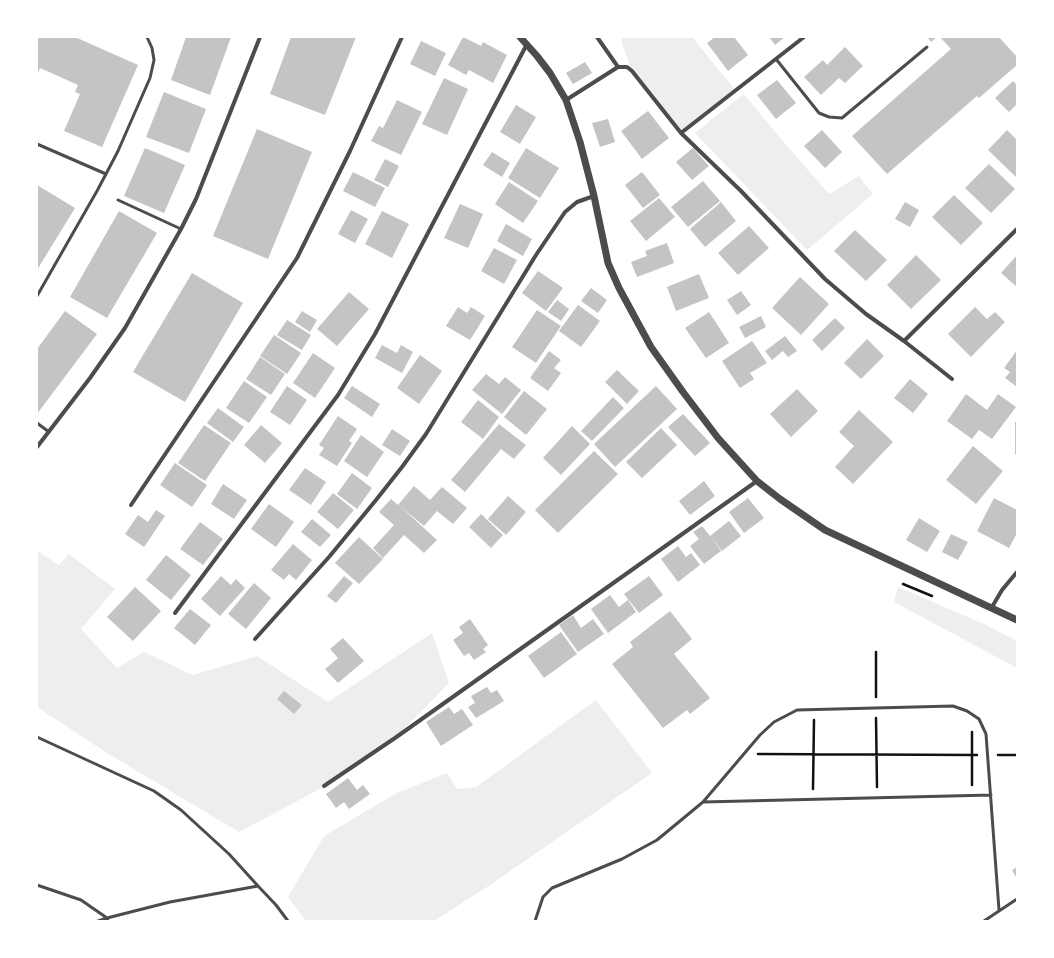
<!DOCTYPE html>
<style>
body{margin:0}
#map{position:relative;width:1054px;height:958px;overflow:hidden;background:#fff;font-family:Overpass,sans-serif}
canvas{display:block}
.frame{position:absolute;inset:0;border:38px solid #fff;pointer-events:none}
</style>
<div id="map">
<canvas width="1054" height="958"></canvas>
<div class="frame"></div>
</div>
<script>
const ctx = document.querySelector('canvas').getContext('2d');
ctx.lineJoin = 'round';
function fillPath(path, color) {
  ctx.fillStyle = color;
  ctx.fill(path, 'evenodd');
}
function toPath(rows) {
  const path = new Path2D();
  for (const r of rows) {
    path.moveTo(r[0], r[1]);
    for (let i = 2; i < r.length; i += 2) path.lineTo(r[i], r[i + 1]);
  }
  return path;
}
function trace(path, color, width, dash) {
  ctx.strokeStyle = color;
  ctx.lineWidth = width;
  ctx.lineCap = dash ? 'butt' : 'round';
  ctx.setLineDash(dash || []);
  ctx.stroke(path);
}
fillPath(toPath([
 [622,37,692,37,736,91,681,133,632,71,622,44],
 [744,94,781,139,829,194,859,176,873,194,807,250,695,133],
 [37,551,59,565,69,554,115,589,81,629,117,668,144,652,193,675,257,656,328,702,432,633,449,683,395,738,320,789,239,832,107,753,37,707],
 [898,587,984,624,1017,641,1017,668,894,602],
 [596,700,652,773,487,887,434,921,306,921,288,897,324,836,395,794,447,773,457,789,476,787]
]), '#eee');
fillPath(toPath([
 [37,37,75,37,138,65,102,147,64,131,80,94,75,92,78,85,40,68,37,75],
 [186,37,231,37,210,95,171,80],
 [291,37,356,37,325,115,270,94],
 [463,37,481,46,483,42,507,55,493,83,469,70,466,75,448,65],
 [715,37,734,37,748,55,728,71,707,43],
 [769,37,785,37,775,45],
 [927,37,937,37,931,42],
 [940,37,999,37,1017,57,1017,65,979,98,977,96,887,174,852,136,951,49],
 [421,41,446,53,435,76,410,64],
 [845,47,863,66,845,83,839,78,821,95,804,77,823,60,827,65],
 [585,62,592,73,573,84,566,73],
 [444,78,468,89,447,135,422,124],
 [777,80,796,103,776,119,757,95],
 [1013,81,1017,85,1017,104,1009,112,995,98],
 [164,92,206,109,189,153,146,137],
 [397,100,422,112,401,155,371,141,379,126,383,128],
 [516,105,536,117,520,144,500,132],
 [648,111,669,138,642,159,621,131],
 [608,119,615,142,600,147,592,123],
 [257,129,312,152,268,259,213,236],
 [822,130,842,152,825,168,804,146],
 [1007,130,1017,140,1017,178,988,150],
 [145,148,185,165,164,213,124,196],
 [526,148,559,168,540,198,508,178],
 [693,148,709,166,692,180,676,162],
 [492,152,510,163,502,177,483,165],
 [385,159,399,166,388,187,374,180],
 [989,164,1015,189,991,213,965,188],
 [353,172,385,188,375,207,343,191],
 [642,172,660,195,643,208,625,185],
 [703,181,720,201,688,227,671,207],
 [509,182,538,201,523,223,495,204],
 [37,185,75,208,37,270],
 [954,195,983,223,961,245,932,217],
 [659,198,675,217,646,241,630,221],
 [721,202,736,221,705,247,690,229],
 [905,202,919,210,910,227,895,219],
 [460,204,483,214,468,248,444,238],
 [351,210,368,219,355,243,338,234],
 [119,211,157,233,107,318,70,297],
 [382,211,409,224,392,258,365,244],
 [506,224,532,239,523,256,497,241],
 [749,226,769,248,738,275,718,253],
 [855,230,887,260,866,281,834,251],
 [667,243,674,263,637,277,631,262,647,256,645,251],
 [494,248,517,260,504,284,481,271],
 [916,255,941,280,911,309,887,285],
 [1017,255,1017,287,1001,273],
 [538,271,563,288,546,311,522,293],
 [192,273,243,303,185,402,133,372],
 [699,274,709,298,676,311,667,287],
 [800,277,829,304,801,335,772,308],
 [591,288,607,300,598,313,581,301],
 [741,291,751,305,737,315,727,300],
 [349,292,369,309,337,346,317,329],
 [557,300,569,309,561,321,548,312],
 [578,305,600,321,581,347,559,331],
 [458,307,467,313,471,307,485,316,470,340,446,326],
 [975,307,987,319,995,312,1005,322,971,357,948,334],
 [537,310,561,326,536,363,512,347],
 [65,311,97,334,37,414,37,349],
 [302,311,317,320,310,332,295,322],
 [709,312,729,343,706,358,685,328],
 [761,316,766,327,745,338,739,327],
 [835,318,845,328,822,351,812,340],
 [287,320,311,335,302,350,277,335],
 [274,335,301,353,287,374,260,356],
 [785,336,797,351,788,357,783,351,772,360,765,351],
 [867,339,884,356,861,379,844,363],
 [752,341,767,363,750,373,754,379,740,388,722,361],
 [382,345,397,353,401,345,413,352,402,373,375,358],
 [1017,350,1017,387,1005,378,1010,372,1004,368],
 [549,351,561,360,554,368,561,373,548,391,530,378],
 [313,353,335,368,315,398,293,383],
 [420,355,442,371,419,404,397,388],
 [260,357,285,374,271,395,246,379],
 [617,370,639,391,627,404,605,382],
 [486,374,499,384,505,377,521,390,502,414,472,390],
 [910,379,928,394,913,413,894,398],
 [244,381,267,397,249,423,226,408],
 [287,386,307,400,290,425,270,412],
 [352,386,380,404,372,417,344,398],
 [656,386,677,409,615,467,594,444],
 [797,389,818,411,791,437,770,414],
 [524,391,547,409,526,435,504,417],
 [966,394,987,410,998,394,1016,407,992,439,979,430,972,439,947,421],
 [613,397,624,408,592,441,581,431],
 [478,400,499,417,483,439,461,422],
 [218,408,244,427,233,442,207,423],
 [859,410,893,442,853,484,835,467,854,446,839,432],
 [683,414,710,443,695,456,668,427],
 [338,416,357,429,349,441,352,443,337,466,319,455,324,448,319,445],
 [1015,422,1017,422,1017,456,1015,454],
 [499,424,526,445,514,459,501,449,465,492,451,480],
 [204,425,231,443,205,481,178,463],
 [261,425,282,443,265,463,244,445],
 [572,426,590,444,561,475,543,458],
 [661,428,677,445,642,478,626,462],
 [392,429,410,441,400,456,382,445],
 [361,435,384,452,367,477,344,461],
 [973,446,1003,471,976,504,946,480],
 [594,451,618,474,558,533,535,510],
 [175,463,207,485,192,507,160,485],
 [305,468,326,482,311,505,289,490],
 [352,473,372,488,357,509,337,494],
 [704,481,715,496,690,515,679,501],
 [223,484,247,500,234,519,211,504],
 [414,486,430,500,442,487,467,508,453,524,437,511,424,526,400,506,437,540,424,553,404,535,383,558,373,548,394,525,379,512,391,499,398,505],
 [333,493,354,510,338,529,317,512],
 [508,496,526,512,506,535,488,519],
 [748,498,764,518,744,533,729,512],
 [994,498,1017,510,1017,533,1009,548,977,531],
 [269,504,294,522,276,547,251,529],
 [156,510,165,516,144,547,125,534,138,515,148,522],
 [481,514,503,535,491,548,469,527],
 [919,518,940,531,927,552,906,540],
 [312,519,331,535,320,547,301,532],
 [729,521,741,536,722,551,711,537,721,551,704,564,690,546,699,539,693,532,702,526,710,536],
 [200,522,223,539,203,565,180,549],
 [951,534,968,542,958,560,942,552],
 [359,537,383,559,359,584,335,563],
 [293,544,312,560,296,580,289,574,284,580,271,570],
 [678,546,686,557,691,553,700,565,678,582,661,559],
 [166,555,191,575,171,600,146,580],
 [221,576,231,585,236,579,245,588,220,616,201,599],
 [344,576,353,583,336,603,327,596],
 [649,576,663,595,639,613,624,594],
 [254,583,271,598,246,629,228,614],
 [135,587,161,611,133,641,107,617],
 [610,595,619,607,628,600,636,612,608,633,591,609],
 [190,609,211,625,195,645,174,628],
 [670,611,692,639,674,654,710,698,690,714,687,710,663,728,612,664,633,647,630,642],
 [573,615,581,628,593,619,604,634,578,652,559,625],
 [470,619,488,645,483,649,486,652,474,660,469,653,464,656,453,640,463,633,459,627],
 [561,632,577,654,544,678,528,656],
 [343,638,364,661,338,683,325,669,338,658,330,649],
 [487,687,491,693,497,690,504,701,476,718,468,707,475,703,471,696],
 [284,691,302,705,294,714,277,699],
 [449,707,454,714,462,709,473,725,441,746,426,722],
 [348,778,357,790,363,785,370,794,349,809,344,802,336,808,326,794],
 [1017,867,1017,879,1012,870]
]), '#c4c4c4');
trace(toPath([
 [903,584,932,596],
 [876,652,876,697],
 [876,718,877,787],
 [758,754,977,755],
 [998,755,1017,755],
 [972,785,972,732],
 [813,789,814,720]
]), '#111', 2.5);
trace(toPath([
 [776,59,819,113,829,117,842,118,927,47],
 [37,144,106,174,118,151,150,78,154,60,152,48,147,37],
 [118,200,181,229],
 [37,296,97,191,106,174],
 [37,423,49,432],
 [37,737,154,791,181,810,229,854,258,886],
 [703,802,991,795],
 [37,885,81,900,107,918,170,902,258,886,276,905,288,921],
 [98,921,107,918,108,921],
 [535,921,543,897,552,888,622,859,657,840,703,802,760,735,774,722,797,710,953,706,967,711,979,719,986,734,999,910],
 [984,921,1017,899]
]), '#4c4c4c', 3);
trace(toPath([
 [597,37,618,67],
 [566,100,618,67,627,67,632,71,681,133,741,191,825,279,866,314,904,341,952,379],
 [681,133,804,37],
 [904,341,1017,229],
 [37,447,90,378,125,328,181,229,196,199,260,37],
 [131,505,297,258,350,151,402,37],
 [992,607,1002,590,1017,572],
 [175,613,338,395,375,334,527,44],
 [255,639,329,557,376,500,402,467,426,434,536,255,565,212,577,202,594,196],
 [324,786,395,738,757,481]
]), '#4c4c4c', 4);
trace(toPath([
 [520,37,537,56,550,73,566,100,580,142,594,196,608,263,619,288,651,347,683,392,718,438,757,481,780,499,825,530,1017,620]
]), '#4c4c4c', 7);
</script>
